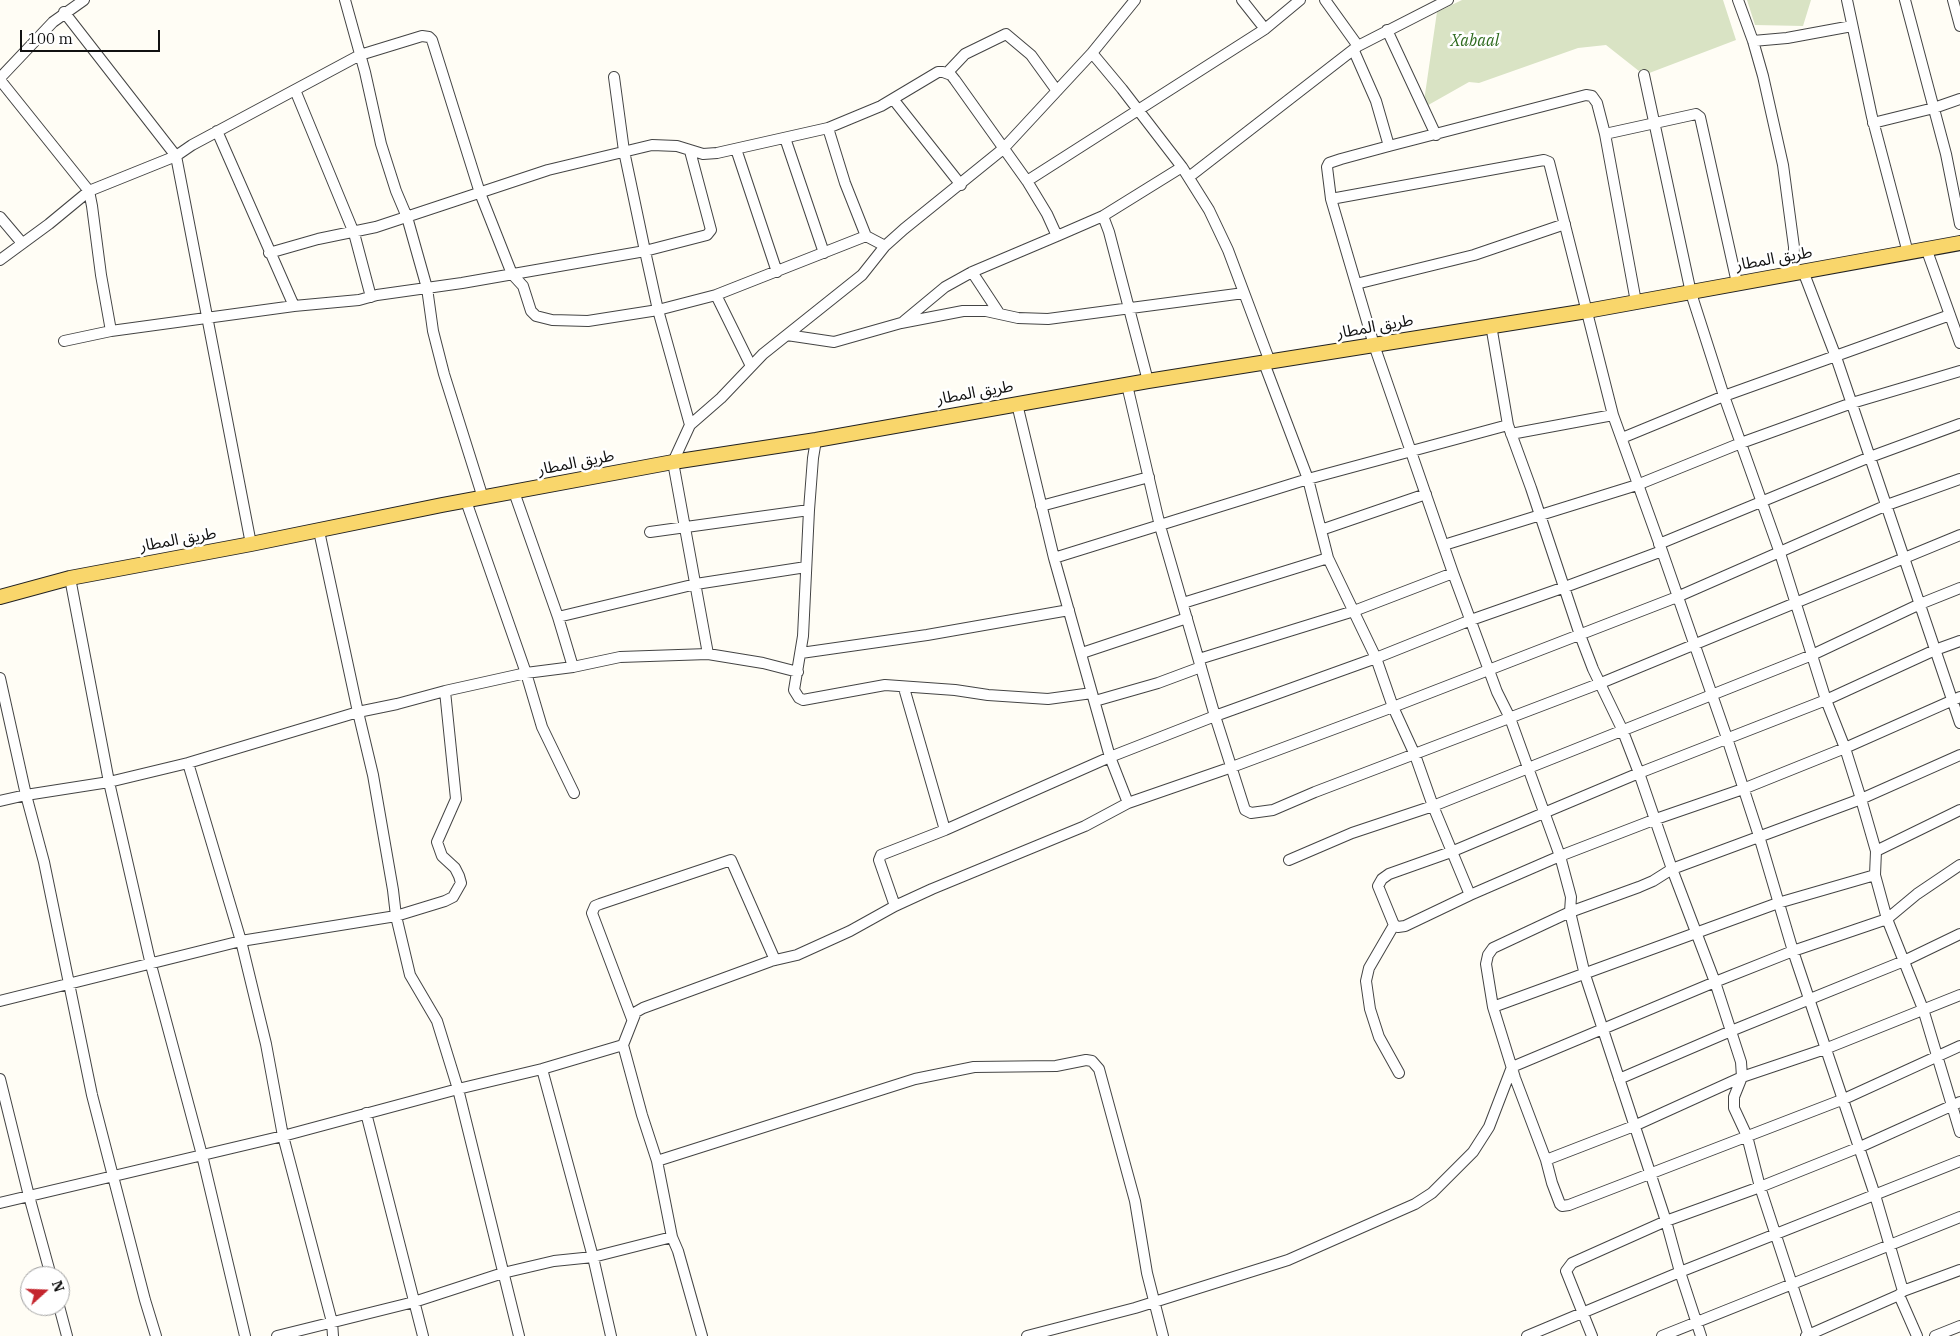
<!DOCTYPE html>
<meta charset="utf-8">
<style>
body{margin:0}
#map{position:relative;width:1960px;height:1336px;overflow:hidden;background:#fffdf5;font-family:"IBM Plex Serif",serif}
canvas{display:block}
.north{position:absolute;left:20px;top:1266px;width:50px;height:50px;box-sizing:border-box;background:#fff;border:1px solid #a0a0a0;border-radius:50%;rotate:70deg;font-size:14px;font-weight:700;line-height:20px;text-align:center;color:#111}
.north::after{content:'';display:block;margin:auto;width:18px;height:22px;background:#c4262e;clip-path:polygon(50% 0,100% 100%,50% 72%,0 100%)}
.scale{position:absolute;left:20px;top:30px;width:140px;height:22px;box-sizing:border-box;border:2px solid #111;border-top:0;padding-left:6px;font-size:15px;line-height:18px;white-space:nowrap;color:#111;-webkit-text-stroke:4px #fff;paint-order:stroke}
</style>
<div id="map">
<canvas width="1960" height="1336"></canvas>
<div class="north">N</div>
<div class="scale">100 m</div>
</div>
<script>
const ctx = document.querySelector('canvas').getContext('2d');
ctx.lineJoin = 'round';
function fillPath(path, color) {
  ctx.fillStyle = color;
  ctx.fill(path, 'evenodd');
}
function toPath(rows) {
  const path = new Path2D();
  for (const r of rows) {
    path.moveTo(r[0], r[1]);
    for (let i = 2; i < r.length; i += 2) path.lineTo(r[i], r[i + 1]);
  }
  return path;
}
function trace(path, color, width, dash) {
  ctx.strokeStyle = color;
  ctx.lineWidth = width;
  ctx.lineCap = dash ? 'butt' : 'round';
  ctx.setLineDash(dash || []);
  ctx.stroke(path);
}
function label(font, color, halo, rows, align = 'center') {
  ctx.font = font + ' "IBM Plex Serif","Noto Sans Arabic",serif';
  ctx.lineWidth = 5;
  ctx.setLineDash([]);
  ctx.textBaseline = 'middle';
  ctx.strokeStyle = halo;
  ctx.fillStyle = color;
  for (const [text, x, y, turn = 0] of rows) {
    ctx.save();
    ctx.translate(x, y);
    ctx.rotate((+turn || 0) * Math.PI / 180);
    ctx.textAlign = isNaN(turn) ? turn : align;
    if (halo) ctx.strokeText(text, 0, 0);
    ctx.fillText(text, 0, 0);
    ctx.restore();
  }
}
fillPath(toPath([
 [1462,0,1723,0,1736,40,1644,75,1606,45,1578,48,1479,83,1469,82,1423,108,1437,12],
 [1747,0,1811,0,1803,26,1755,25]
]), '#d9e3c4');
const minor = toPath([
 [345,0,365,72,381,144,396,191,407,217,427,288,433,331,444,374,483,498],
 [1242,0,1265,29],
 [1325,0,1358,46],
 [1738,0,1753,41,1763,76,1783,165,1794,247,1793,273],
 [1847,0,1872,117,1908,253],
 [1905,0,1946,154,1960,224],
 [1953,0,1960,26],
 [64,12,176,156,251,544],
 [1387,30,1436,135],
 [1753,41,1787,38,1852,26],
 [1354,51,1376,101,1389,146],
 [1092,53,1122,89,1182,167,1209,210,1228,250,1270,362],
 [947,73,965,54,1006,34,1031,55,1057,91],
 [1644,75,1691,293,1724,396,1780,553,1826,700,1845,748,1861,799,1876,851,1875,875,1887,919,1923,1009,1960,1132],
 [614,77,624,151,645,251,658,310,690,425],
 [0,78,53,22,84,0],
 [0,80,89,191,92,206,101,275,111,331],
 [295,90,354,233,371,297],
 [893,99,961,185],
 [1873,123,1934,108,1960,99],
 [828,128,845,183,866,236,885,246],
 [217,131,294,306],
 [1605,134,1696,114,1700,117,1737,283],
 [785,138,824,253],
 [736,149,777,272],
 [1189,177,1358,46,1448,0],
 [1027,181,1265,29,1300,0],
 [1331,199,1544,160,1549,162,1613,415,1662,551,1727,738,1759,836,1793,951,1875,1195,1903,1291],
 [1103,216,1109,232,1148,381],
 [0,217,22,243],
 [1926,248,1960,343],
 [269,253,318,239,376,227,548,170,652,145,677,146,703,154,717,153,828,128,881,106,938,72,943,72,951,75,955,80,1027,181,1047,214,1057,236,1103,216,1182,167],
 [0,260,49,224,89,191,176,156,192,145,360,55,422,36,429,37,432,40,480,193,512,274,523,286,531,311,536,316,552,320,588,321,658,310,716,295,866,236],
 [1803,271,1836,357,1960,723],
 [972,272,999,313],
 [1356,284,1474,255,1565,224],
 [716,295,751,366],
 [1636,302,1605,134,1597,103,1592,96,1586,95,1389,146,1341,159,1329,163,1327,167,1331,199,1374,345,1453,573,1497,692,1510,718,1560,856,1571,897,1570,912,1585,975,1666,1221,1680,1272,1701,1336],
 [904,321,945,287,972,272,1057,236],
 [1491,325,1508,425,1531,488,1580,635,1593,669,1622,729,1639,773,1672,869,1715,982,1741,1062,1742,1077,1734,1097,1734,1108,1747,1136,1760,1187,1809,1336],
 [787,335,834,342,901,323,963,311,986,311,1018,318,1048,319,1244,293],
 [64,341,111,331,294,306,359,300,377,295,462,283,645,251,707,235,711,230,690,151],
 [1264,363,1308,479,1328,558,1376,658,1393,707,1415,755,1433,806,1470,895],
 [1127,385,1160,526,1215,716,1245,810,1251,813,1273,810,1315,792,1601,683,1960,535],
 [1017,404,1054,558,1110,757,1128,803],
 [1511,434,1613,415],
 [1622,438,1724,396,1950,315],
 [816,440,813,458,809,510,803,636,794,690,799,698,803,700,885,685,955,690,988,695,1048,699,1092,693],
 [514,492,558,617,573,667],
 [466,501,526,673,542,727,574,793],
 [1041,506,1149,477],
 [1321,530,1426,494],
 [319,531,358,712,373,775,393,890,396,916,410,975,437,1021,458,1089,519,1336],
 [650,532,809,510],
 [1659,544,1870,457,1960,424],
 [1444,545,1637,485,1741,443,1852,403,1960,371],
 [1054,558,1308,479,1508,425],
 [70,578,109,782,151,965,202,1155,245,1336],
 [1183,603,1328,558],
 [558,617,696,584,806,567],
 [801,653,927,635,1069,610],
 [1082,653,1187,618],
 [708,654,673,462,690,425,721,398,763,354,862,275,885,246,904,229,1003,149,1092,53,1135,0],
 [1199,659,1354,611,1453,573],
 [0,678,26,795,44,862,92,1095,145,1300,156,1336],
 [904,688,945,830],
 [1095,701,1158,683,1201,667],
 [1960,755,1861,799,1672,869,1653,881,1639,887,1570,912,1493,948,1488,955,1486,964,1493,1007,1515,1078,1546,1160,1552,1183,1560,1204,1562,1206,1569,1205,1844,1099,1960,1046],
 [188,763,241,941,266,1044,283,1136,332,1322,333,1336],
 [0,801,26,795,109,782,188,763,358,712,397,704,445,691,526,673,573,667,620,657,708,654,763,663,798,672],
 [1876,851,1960,810],
 [1289,860,1352,833,1433,806,1812,655,1920,604,1960,588],
 [895,906,879,860,881,855,945,830,1110,757,1215,716,1376,658,1471,620,1565,587,1662,551],
 [1394,925,1378,886,1382,879,1389,874,1451,852,1639,773,1826,700,1935,650,1960,641],
 [1394,925,1398,927,1405,926,1470,895,1560,856,1656,819,1743,789,1845,748,1960,697],
 [1394,925,1369,968,1366,981,1370,1009,1379,1037,1399,1073],
 [0,1001,241,941,396,916,445,901,453,897,461,883,459,876,455,868,442,856,437,842,456,799,445,691],
 [1493,1007,1778,903,1875,875],
 [632,1019,592,913,595,906,600,904,731,860,775,960],
 [542,1069,593,1257,611,1336],
 [0,1079,29,1196,51,1276],
 [1619,1079,1731,1031,1904,961,1960,934],
 [366,1113,423,1336],
 [1546,1160,1634,1126,1742,1077,1825,1049,1960,995],
 [657,1161,915,1079,974,1067,1056,1066,1086,1060,1092,1061,1099,1069,1135,1201,1147,1273,1163,1336],
 [0,1203,283,1136,458,1089,542,1069,623,1045],
 [1899,1295,1917,1336],
 [59,1306,67,1336],
 [277,1336,414,1302,503,1273,554,1261,593,1257,672,1237],
 [702,1336,678,1251,672,1237,657,1161,642,1115,623,1045,636,1012,643,1008,771,961,797,955,850,931,895,906,932,889,1085,826,1128,803,1232,767,1393,707,1677,597,1887,505,1960,479],
 [1027,1336,1135,1308,1288,1260,1415,1204,1432,1193,1473,1152,1489,1127,1512,1067,1715,982,1793,951,1887,919,1917,894,1960,865],
 [1527,1336,1680,1272,1960,1161],
 [1592,1336,1566,1271,1572,1263,1666,1221,1760,1187,1860,1147,1960,1102],
 [1662,1336,1960,1217],
 [1806,1336,1899,1295,1903,1291,1960,1270],
 [1935,1336,1960,1326]
]);
const major = toPath([
 [0,597,70,578,251,544,442,505,673,462,816,440,1148,381,1587,311,1960,243]
]);
trace(minor, '#444', 12);
trace(major, '#222', 16);
trace(minor, '#fff', 10);
trace(major, '#f9d66b', 14);
label('italic 16px', '#2f6b1f', '#fff', [
 ["Xabaal",1475,41]
]);
label('16px', '#111', '#fff', [
 ["طريق المطار",1774,259,-10],
 ["طريق المطار",1375,327,-10],
 ["طريق المطار",975,393,-10],
 ["طريق المطار",576,463,-11],
 ["طريق المطار",178,540,-10]
]);
</script>
